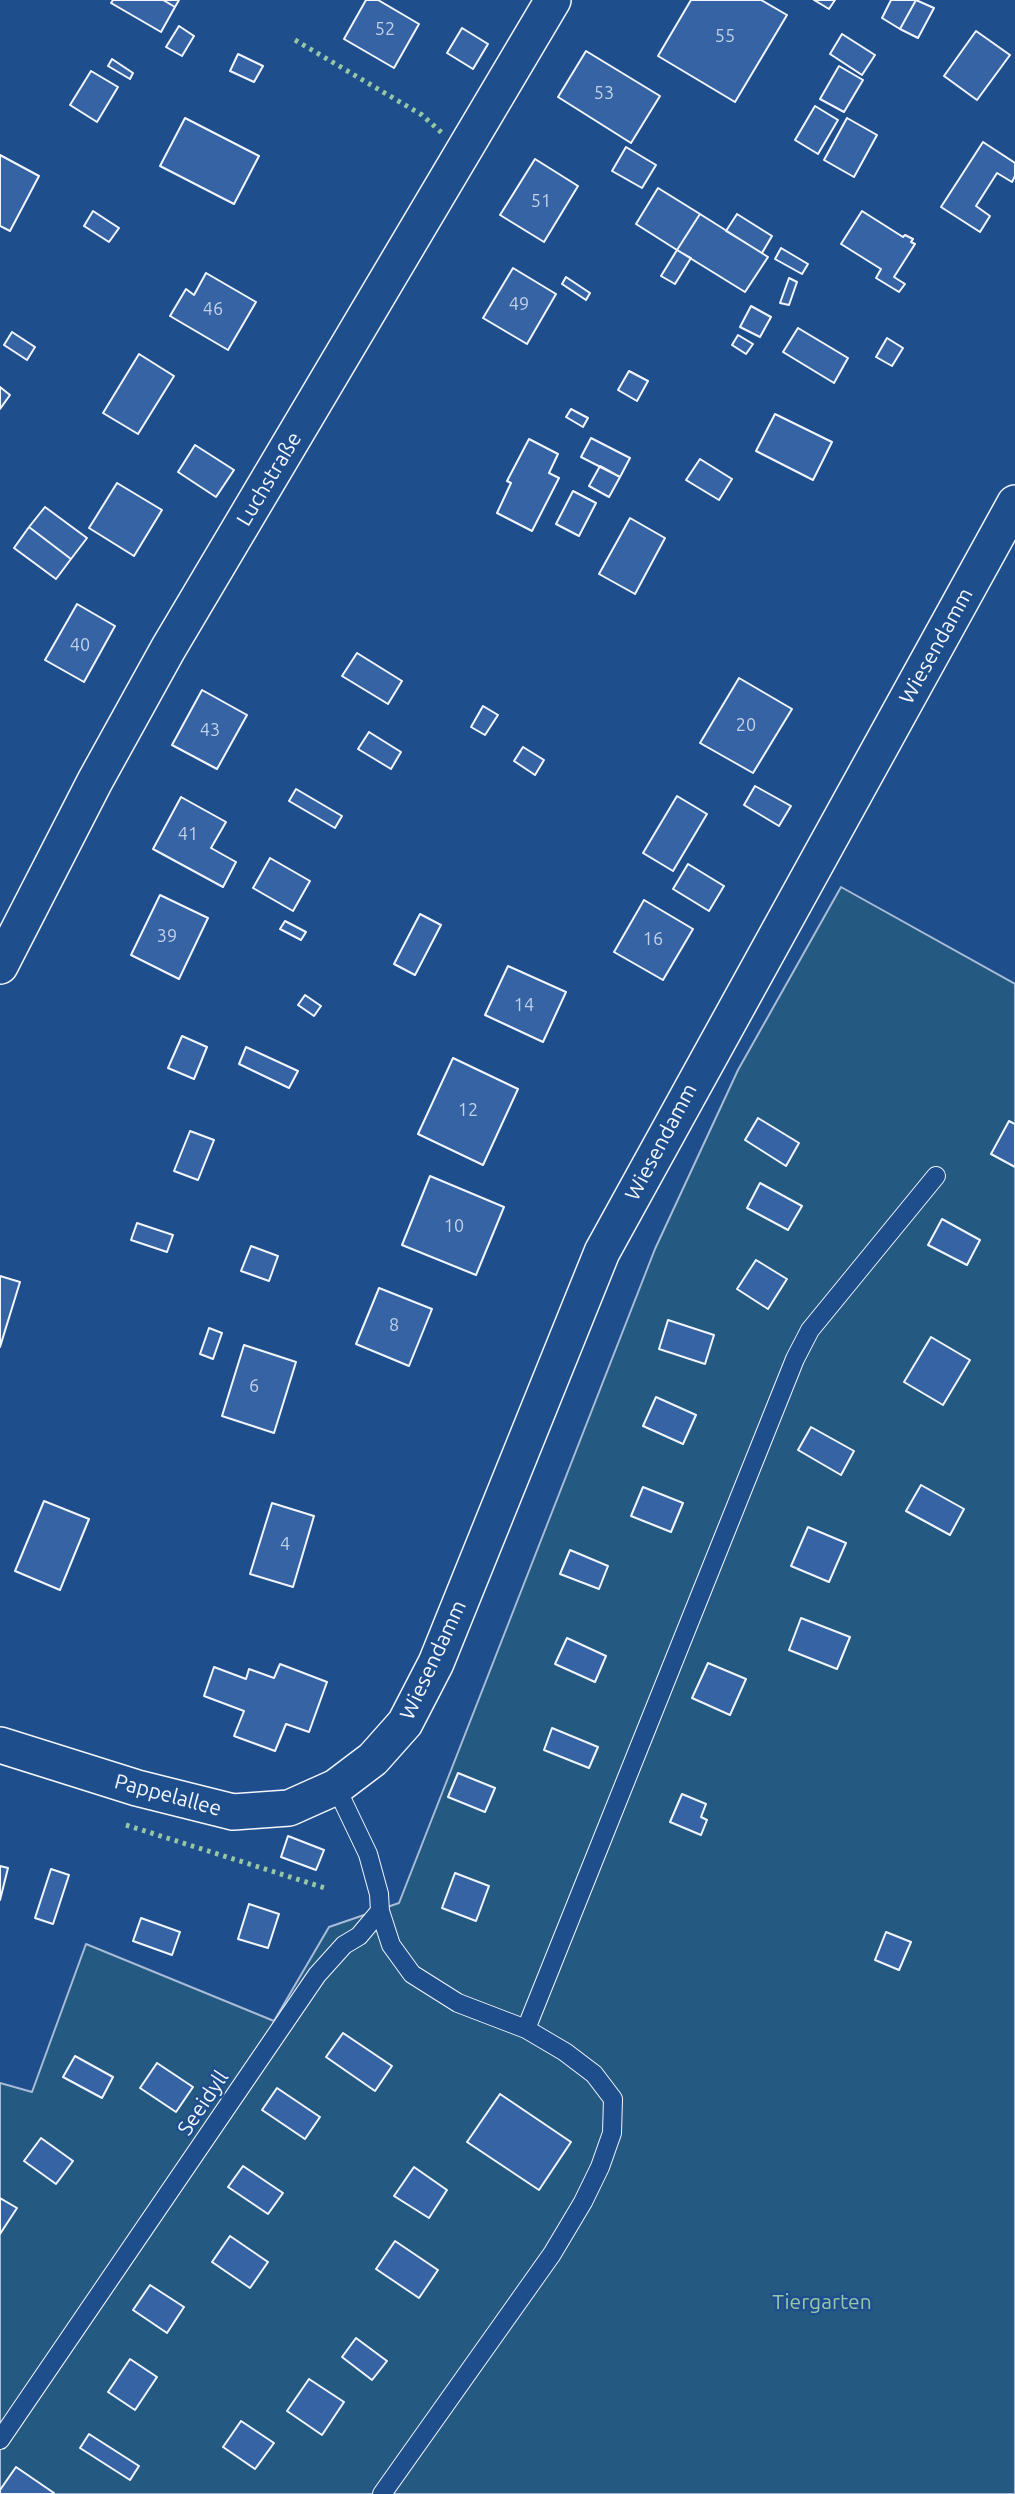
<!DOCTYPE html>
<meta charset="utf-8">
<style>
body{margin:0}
canvas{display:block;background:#1f4e8c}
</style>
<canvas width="1015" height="2494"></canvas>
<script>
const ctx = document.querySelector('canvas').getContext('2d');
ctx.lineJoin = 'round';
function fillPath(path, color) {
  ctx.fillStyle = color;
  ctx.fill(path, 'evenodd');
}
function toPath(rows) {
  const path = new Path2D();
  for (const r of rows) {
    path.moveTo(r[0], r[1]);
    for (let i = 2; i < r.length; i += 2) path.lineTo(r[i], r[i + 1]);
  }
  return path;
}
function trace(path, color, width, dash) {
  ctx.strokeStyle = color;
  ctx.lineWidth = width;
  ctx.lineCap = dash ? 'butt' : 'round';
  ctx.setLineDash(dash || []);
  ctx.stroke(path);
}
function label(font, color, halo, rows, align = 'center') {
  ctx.font = font + ' Ubuntu,sans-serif';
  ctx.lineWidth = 5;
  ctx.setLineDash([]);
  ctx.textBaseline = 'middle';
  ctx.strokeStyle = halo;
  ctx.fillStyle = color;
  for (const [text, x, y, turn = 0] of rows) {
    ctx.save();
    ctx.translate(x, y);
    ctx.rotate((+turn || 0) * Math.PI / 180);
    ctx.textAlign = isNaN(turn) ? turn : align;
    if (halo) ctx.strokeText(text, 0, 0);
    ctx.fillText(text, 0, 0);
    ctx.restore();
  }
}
const green = toPath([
 [841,887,1015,984,1015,2494,0,2494,0,2083,32,2092,86,1944,274,2021,329,1927,399,1903,655,1249,738,1070,841,887]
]);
fillPath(green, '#245a82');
trace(green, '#a8bbd7', 2);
const building = toPath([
 [113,0,163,0,175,7,161,32,111,3,113,0],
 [163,0,179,0,175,7,163,0],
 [366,0,378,0,419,24,394,68,344,39,366,0],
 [691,0,761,0,787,15,735,102,658,56,691,0],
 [814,0,835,0,829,9,814,0],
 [891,0,916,0,900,29,882,18,891,0],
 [916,0,934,8,918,38,900,29,916,0],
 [179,26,194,36,182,56,166,47,179,26],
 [462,28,488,44,473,69,447,53,462,28],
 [976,31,1010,55,977,100,944,76,976,31],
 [842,34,875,55,862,75,830,54,842,34],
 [586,51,660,96,631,143,558,97,586,51],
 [238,54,263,66,254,82,230,71,238,54],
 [112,59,133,73,130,79,108,66,112,59],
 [839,66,863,80,844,112,820,99,839,66],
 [91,71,118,87,97,122,70,105,91,71],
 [815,106,838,120,818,154,795,140,815,106],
 [185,118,259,156,234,204,160,166,185,118],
 [847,118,877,135,854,177,824,160,847,118],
 [983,142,1015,163,1015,176,1012,182,997,173,976,206,990,216,980,232,941,207,983,142],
 [626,147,656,165,642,188,612,171,626,147],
 [0,155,39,176,10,231,0,226,0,155],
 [535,159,578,186,544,242,500,215,535,159],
 [658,188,700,214,677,250,636,224,658,188],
 [93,211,119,228,109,242,84,226,93,211],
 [862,211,903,237,905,235,913,239,911,242,915,244,894,277,905,284,899,292,876,278,881,269,841,244,862,211],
 [700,214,768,257,745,292,677,250,700,214],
 [737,214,772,236,762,253,726,231,737,214],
 [781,248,808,264,802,274,775,259,781,248],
 [677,250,691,258,675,284,661,276,677,250],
 [513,268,556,294,527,344,483,318,513,268],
 [206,273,256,302,228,350,170,316,186,289,194,295,206,273],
 [566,277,590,293,586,300,562,284,566,277],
 [789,278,797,282,789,305,780,303,789,278],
 [751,306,771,317,760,337,740,327,751,306],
 [798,328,848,358,834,383,783,352,798,328],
 [12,332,35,347,27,360,4,345,12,332],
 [738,335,753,344,746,354,732,345,738,335],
 [887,338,903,348,892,366,876,357,887,338],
 [139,354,174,376,138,434,103,413,139,354],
 [629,371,648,381,637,401,618,390,629,371],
 [0,387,10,395,0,409,0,387],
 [571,409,588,418,583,427,566,417,571,409],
 [775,414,832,442,813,480,756,451,775,414],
 [591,438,630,458,620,477,581,457,591,438],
 [529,439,558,454,549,473,559,478,532,531,497,513,511,483,507,481,529,439],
 [195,445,234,470,216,497,178,472,195,445],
 [700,459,732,479,719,500,686,480,700,459],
 [600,466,620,477,609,497,589,486,600,466],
 [117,483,162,510,134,556,89,528,117,483],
 [573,491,596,503,579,536,556,524,573,491],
 [45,507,87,538,71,559,29,527,45,507],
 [630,518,665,538,635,594,599,574,630,518],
 [29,527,71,559,56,579,14,548,29,527],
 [77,604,115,626,84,682,45,660,77,604],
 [357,653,402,681,388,704,342,676,357,653],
 [739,678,792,709,753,773,700,743,739,678],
 [202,690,247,715,217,769,172,745,202,690],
 [483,706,498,715,485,735,471,727,483,706],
 [369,732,401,752,391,769,358,749,369,732],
 [523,747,544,760,535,775,514,761,523,747],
 [755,786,791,806,779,826,744,805,755,786],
 [296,789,342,816,335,828,289,801,296,789],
 [677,796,707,814,673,871,643,853,677,796],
 [181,797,226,822,211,848,236,862,223,887,153,849,181,797],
 [270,858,310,881,293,911,253,888,270,858],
 [688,864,724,886,709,911,673,889,688,864],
 [160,895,208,918,179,979,131,955,160,895],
 [644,900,693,929,663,980,614,952,644,900],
 [420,914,441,925,415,975,394,964,420,914],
 [285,921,306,932,301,940,280,929,285,921],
 [508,966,566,992,543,1042,485,1015,508,966],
 [305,995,321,1006,314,1016,298,1005,305,995],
 [182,1036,207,1047,194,1079,168,1068,182,1036],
 [246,1047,298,1071,289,1088,239,1064,246,1047],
 [453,1058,518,1089,483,1165,418,1134,453,1058],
 [758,1118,799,1143,786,1166,745,1140,758,1118],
 [1009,1121,1015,1124,1015,1167,991,1154,1009,1121],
 [190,1131,214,1140,198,1180,174,1171,190,1131],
 [430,1176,504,1207,476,1275,402,1245,430,1176],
 [760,1183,802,1206,788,1230,747,1208,760,1183],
 [942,1219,980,1240,967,1265,928,1245,942,1219],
 [137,1223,173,1235,167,1252,131,1240,137,1223],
 [251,1246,278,1256,269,1281,241,1271,251,1246],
 [756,1260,787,1279,768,1309,737,1289,756,1260],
 [0,1276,20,1282,0,1347,0,1276],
 [379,1288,432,1309,409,1366,356,1344,379,1288],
 [668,1320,714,1335,705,1364,659,1349,668,1320],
 [209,1328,222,1333,213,1359,200,1354,209,1328],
 [931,1337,970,1360,943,1405,904,1382,931,1337],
 [244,1345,296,1362,274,1433,222,1416,244,1345],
 [656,1397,696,1415,683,1444,643,1426,656,1397],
 [811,1427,854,1451,841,1475,798,1450,811,1427],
 [921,1485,964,1509,950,1535,906,1511,921,1485],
 [643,1487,683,1503,671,1532,631,1516,643,1487],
 [44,1501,89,1519,60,1590,15,1571,44,1501],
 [272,1503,314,1516,293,1587,250,1574,272,1503],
 [808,1527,846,1543,829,1582,791,1566,808,1527],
 [570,1550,608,1566,599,1589,560,1574,570,1550],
 [801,1618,850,1637,837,1669,789,1650,801,1618],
 [567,1638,606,1656,595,1682,555,1664,567,1638],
 [708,1663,746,1679,730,1715,692,1698,708,1663],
 [280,1664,327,1682,309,1732,286,1724,275,1751,234,1736,244,1711,204,1696,214,1667,246,1679,249,1669,274,1678,280,1664],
 [552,1728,598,1747,589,1768,544,1750,552,1728],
 [458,1773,495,1788,485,1812,448,1797,458,1773],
 [682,1794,706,1804,701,1817,707,1820,701,1835,670,1822,682,1794],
 [288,1836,324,1850,316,1870,281,1857,288,1836],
 [0,1866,8,1868,0,1900,0,1866],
 [51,1869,69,1875,53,1924,35,1918,51,1869],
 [455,1873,489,1886,476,1921,442,1908,455,1873],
 [249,1904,279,1914,268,1948,238,1939,249,1904],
 [141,1918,180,1932,172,1955,133,1941,141,1918],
 [886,1932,911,1942,899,1970,875,1960,886,1932],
 [343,2033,392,2066,375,2091,326,2057,343,2033],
 [75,2056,113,2077,102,2098,63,2077,75,2056],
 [157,2063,193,2087,176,2112,140,2088,157,2063],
 [277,2088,320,2117,305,2139,262,2110,277,2088],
 [500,2094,571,2142,539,2190,467,2142,500,2094],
 [41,2138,73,2161,56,2184,24,2161,41,2138],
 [243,2166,283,2193,268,2214,228,2187,243,2166],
 [414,2167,447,2190,429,2218,394,2196,414,2167],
 [0,2198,17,2208,0,2234,0,2198],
 [230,2236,268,2262,250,2288,212,2262,230,2236],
 [395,2241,438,2270,419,2298,376,2269,395,2241],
 [150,2285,184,2307,167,2333,133,2310,150,2285],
 [356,2338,387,2361,372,2380,342,2357,356,2338],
 [130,2359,157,2377,135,2410,108,2392,130,2359],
 [309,2379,344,2402,322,2435,287,2411,309,2379],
 [241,2421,274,2443,255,2469,223,2447,241,2421],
 [89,2434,139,2466,130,2480,80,2448,89,2434],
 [16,2467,54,2493,54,2494,0,2494,0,2490,16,2467]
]);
fillPath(building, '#3563a3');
trace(building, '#f2f6ff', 2);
const service = toPath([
 [380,1911,391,1945,412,1974,458,2003,526,2029,565,2052,594,2074,613,2099,612,2133,600,2167,583,2202,552,2254,382,2494],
 [526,2029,795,1359,810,1330,936,1176],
 [0,2440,317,1975,344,1945,359,1936,380,1911,379,1894,368,1854,336,1787]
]);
const minor = toPath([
 [0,966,95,781,168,649,553,0],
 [0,1745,137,1788,233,1812,289,1808,336,1787,373,1759,405,1723,436,1663,602,1252,1015,503]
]);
trace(service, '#f2f6ff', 20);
trace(minor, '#f2f6ff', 38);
trace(service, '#1f4e8c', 18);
trace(minor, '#1f4e8c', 35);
trace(toPath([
 [295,40,422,115,442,133],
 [126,1825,325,1888]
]), '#97c8a6', 5, [3.5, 5]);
label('18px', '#c3d1e8', null, [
 ["52",385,29],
 ["55",725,36],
 ["53",604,93],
 ["51",541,201],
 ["49",519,304],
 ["46",213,309],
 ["40",80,645],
 ["20",746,725],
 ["43",210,730],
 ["41",188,834],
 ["39",167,936],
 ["16",653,939],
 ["14",524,1005],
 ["12",468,1110],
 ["10",454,1226],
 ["8",394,1325],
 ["6",254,1386],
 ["4",285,1544]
]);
label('21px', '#f2f6ff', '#1f4e8c', [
 ["Luchstraße",269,479,-59],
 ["Wiesendamm",936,646,-61],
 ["Wiesendamm",661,1142,-62],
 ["Wiesendamm",433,1660,-65],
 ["Pappelallee",168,1795,15],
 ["Seeidyll",203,2103,-56]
]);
label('21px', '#97c8a6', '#1f4e8c', [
 ["Tiergarten",822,2302]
]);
</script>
